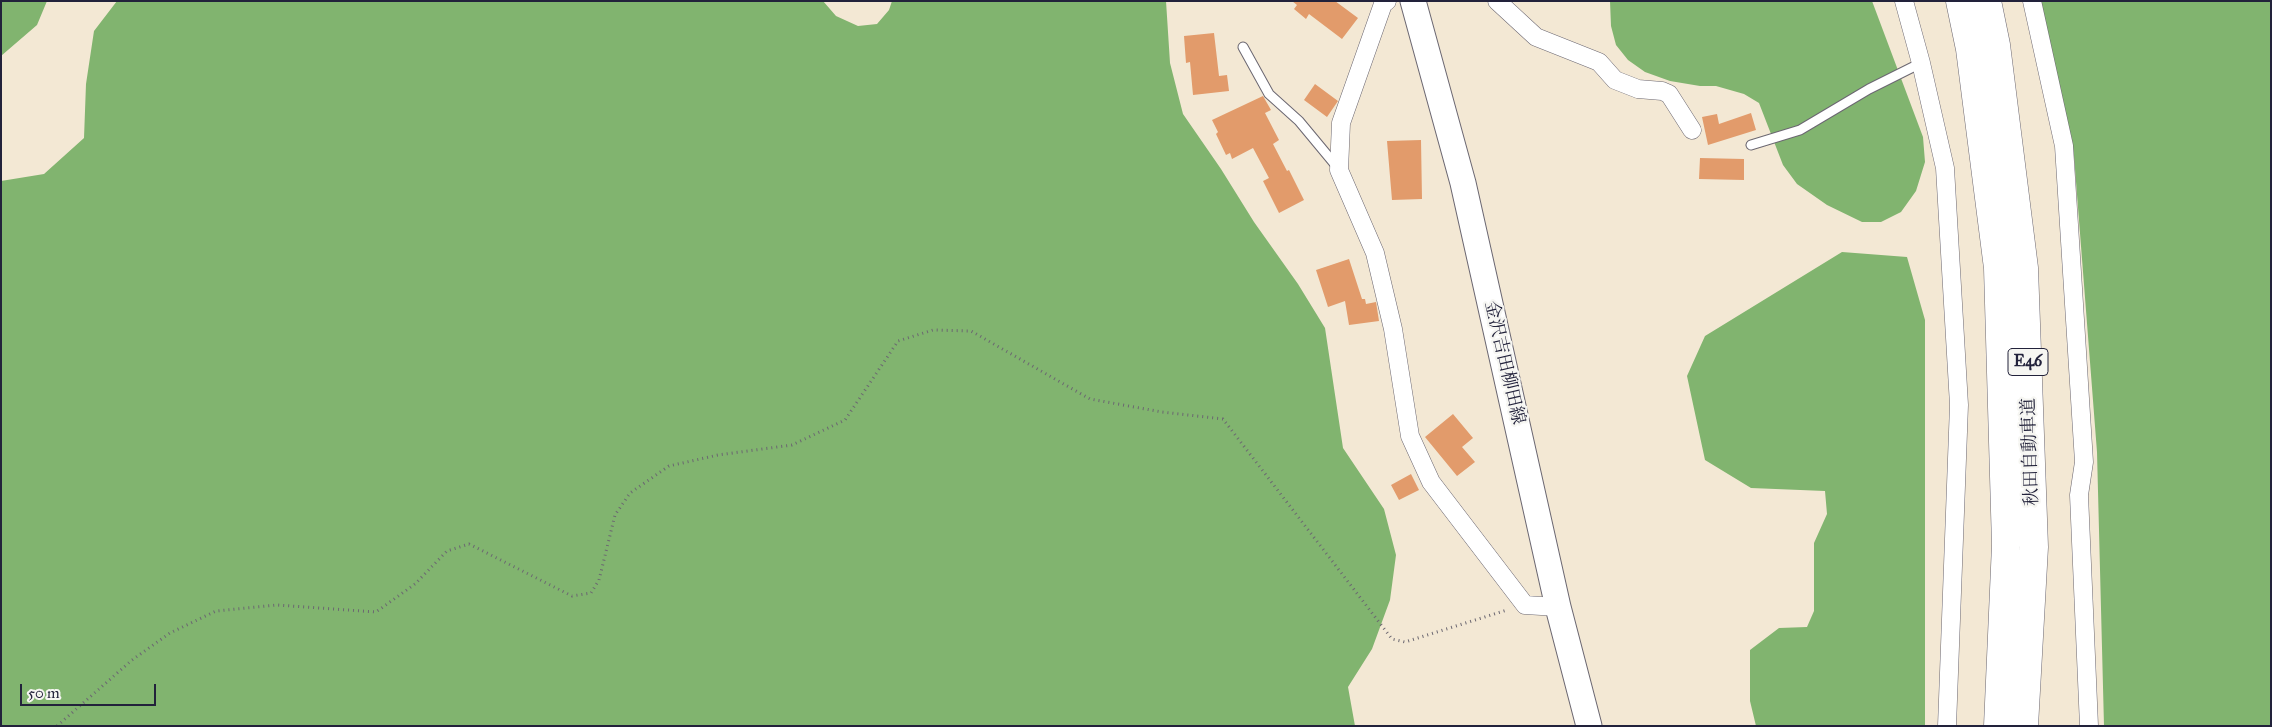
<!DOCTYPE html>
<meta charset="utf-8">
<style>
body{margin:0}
#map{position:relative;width:2272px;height:727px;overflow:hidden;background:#f3e8d4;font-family:"IM FELL Great Primer",serif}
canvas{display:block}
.frame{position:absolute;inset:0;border:2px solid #22223b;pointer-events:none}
.scale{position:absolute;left:20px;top:684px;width:136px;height:22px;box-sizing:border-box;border:2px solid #22223b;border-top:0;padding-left:6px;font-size:15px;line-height:18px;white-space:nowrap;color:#22223b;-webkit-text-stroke:4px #f6f6f2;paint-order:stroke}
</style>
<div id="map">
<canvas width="2272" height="727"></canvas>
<div class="frame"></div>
<div class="scale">50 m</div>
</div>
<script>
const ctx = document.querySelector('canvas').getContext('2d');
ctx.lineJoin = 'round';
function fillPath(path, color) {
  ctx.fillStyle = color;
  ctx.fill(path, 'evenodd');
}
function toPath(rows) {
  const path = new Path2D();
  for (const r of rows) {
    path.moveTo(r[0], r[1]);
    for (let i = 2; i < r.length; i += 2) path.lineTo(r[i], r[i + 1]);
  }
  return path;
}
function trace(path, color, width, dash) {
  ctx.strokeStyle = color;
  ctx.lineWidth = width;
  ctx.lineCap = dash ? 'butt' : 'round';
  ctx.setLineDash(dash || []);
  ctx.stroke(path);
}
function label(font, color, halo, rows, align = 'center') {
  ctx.font = font + ' "IM FELL Great Primer","Noto Serif JP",serif';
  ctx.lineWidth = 4.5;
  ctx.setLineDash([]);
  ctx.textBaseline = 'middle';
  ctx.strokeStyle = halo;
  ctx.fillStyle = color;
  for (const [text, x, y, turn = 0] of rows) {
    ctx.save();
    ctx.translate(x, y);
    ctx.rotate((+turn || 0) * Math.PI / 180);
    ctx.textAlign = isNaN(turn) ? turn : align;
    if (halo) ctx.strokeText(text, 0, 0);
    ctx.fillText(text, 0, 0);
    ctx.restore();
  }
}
fillPath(toPath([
 [1,1,47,1,37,25,1,56],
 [117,1,823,1,836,16,858,26,877,24,889,10,892,1,1166,1,1170,63,1183,114,1221,169,1254,222,1298,284,1325,328,1343,448,1384,509,1396,555,1390,600,1372,649,1348,687,1355,726,1,726,1,181,44,174,84,138,86,84,94,31],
 [1610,1,1872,1,1923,137,1925,162,1916,191,1901,212,1881,222,1862,222,1827,205,1797,184,1783,165,1759,103,1744,94,1716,86,1700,86,1670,81,1645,72,1628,60,1616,45,1611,26],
 [2041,1,2271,1,2271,726,2104,726,2097,452,2074,156],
 [1842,252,1907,257,1925,320,1925,726,1756,726,1750,701,1750,650,1779,628,1807,627,1814,611,1814,543,1827,514,1825,491,1751,488,1705,460,1687,376,1705,336]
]), '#81b46f');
fillPath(toPath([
 [1292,1,1335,1,1358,18,1342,39,1309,14,1306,19,1294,9,1297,5],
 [1214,33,1219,76,1227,75,1229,91,1193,95,1190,62,1186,63,1184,36],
 [1315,84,1338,101,1327,117,1304,100],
 [1263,96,1271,110,1265,113,1279,140,1273,144,1287,171,1289,170,1304,200,1279,213,1263,181,1269,178,1253,148,1232,159,1230,153,1226,155,1216,134,1218,132,1212,120],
 [1751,113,1756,130,1708,145,1702,117,1717,114,1719,124],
 [1421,140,1422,199,1392,200,1387,141],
 [1700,158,1744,159,1744,180,1699,179],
 [1349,259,1362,299,1365,299,1366,304,1376,302,1379,321,1349,325,1345,301,1328,307,1316,270],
 [1453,414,1473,438,1462,447,1475,462,1457,476,1425,437],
 [1411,474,1419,490,1399,500,1391,485]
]), '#e29b6b');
const lane = toPath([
 [1243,47,1269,94,1299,121,1338,168],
 [1751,145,1800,130,1869,89,1921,63]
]);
const street = toPath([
 [1387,1,1383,4,1341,123,1339,170,1375,253,1393,329,1410,436,1431,482,1525,605,1558,607],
 [1497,1,1536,37,1599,62,1615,80,1638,89,1662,91,1669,94,1692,130],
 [1904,1,1921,63,1945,168,1959,405,1947,726],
 [2032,1,2064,146,2084,462,2079,495,2089,726]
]);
const secondary = toPath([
 [1413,1,1463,183,1558,607,1589,726]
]);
const highway = toPath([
 [1960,1,1970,49,1998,268,2006,545,1998,726],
 [1987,1,1996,45,2024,268,2034,547,2024,726]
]);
trace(lane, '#6b6771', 11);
trace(street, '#6b6771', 19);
trace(secondary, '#6b6771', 27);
trace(highway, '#6b6771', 29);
trace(toPath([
 [57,726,132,660,170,633,216,611,277,605,376,612,415,584,447,551,469,544,572,596,591,593,599,580,615,515,630,493,669,466,718,455,792,445,845,420,898,341,933,330,971,331,1090,399,1162,412,1223,419,1392,639,1405,642,1507,610]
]), '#6b6771', 3, [1, 4]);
trace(lane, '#fff', 9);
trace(street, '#fff', 18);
trace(secondary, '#fff', 25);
trace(highway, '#fff', 28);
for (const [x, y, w] of [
 [2028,362,40]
]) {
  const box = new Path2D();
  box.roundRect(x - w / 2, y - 13.5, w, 27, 4);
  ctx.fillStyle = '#f6f6f2';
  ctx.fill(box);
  trace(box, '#22223b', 1);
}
label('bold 16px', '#22223b', null, [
 ["E46",2028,362]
]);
label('18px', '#22223b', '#f6f6f2', [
 ["金沢吉田柳田線",1504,363,77],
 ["秋田自動車道",2031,452,-92]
]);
</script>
